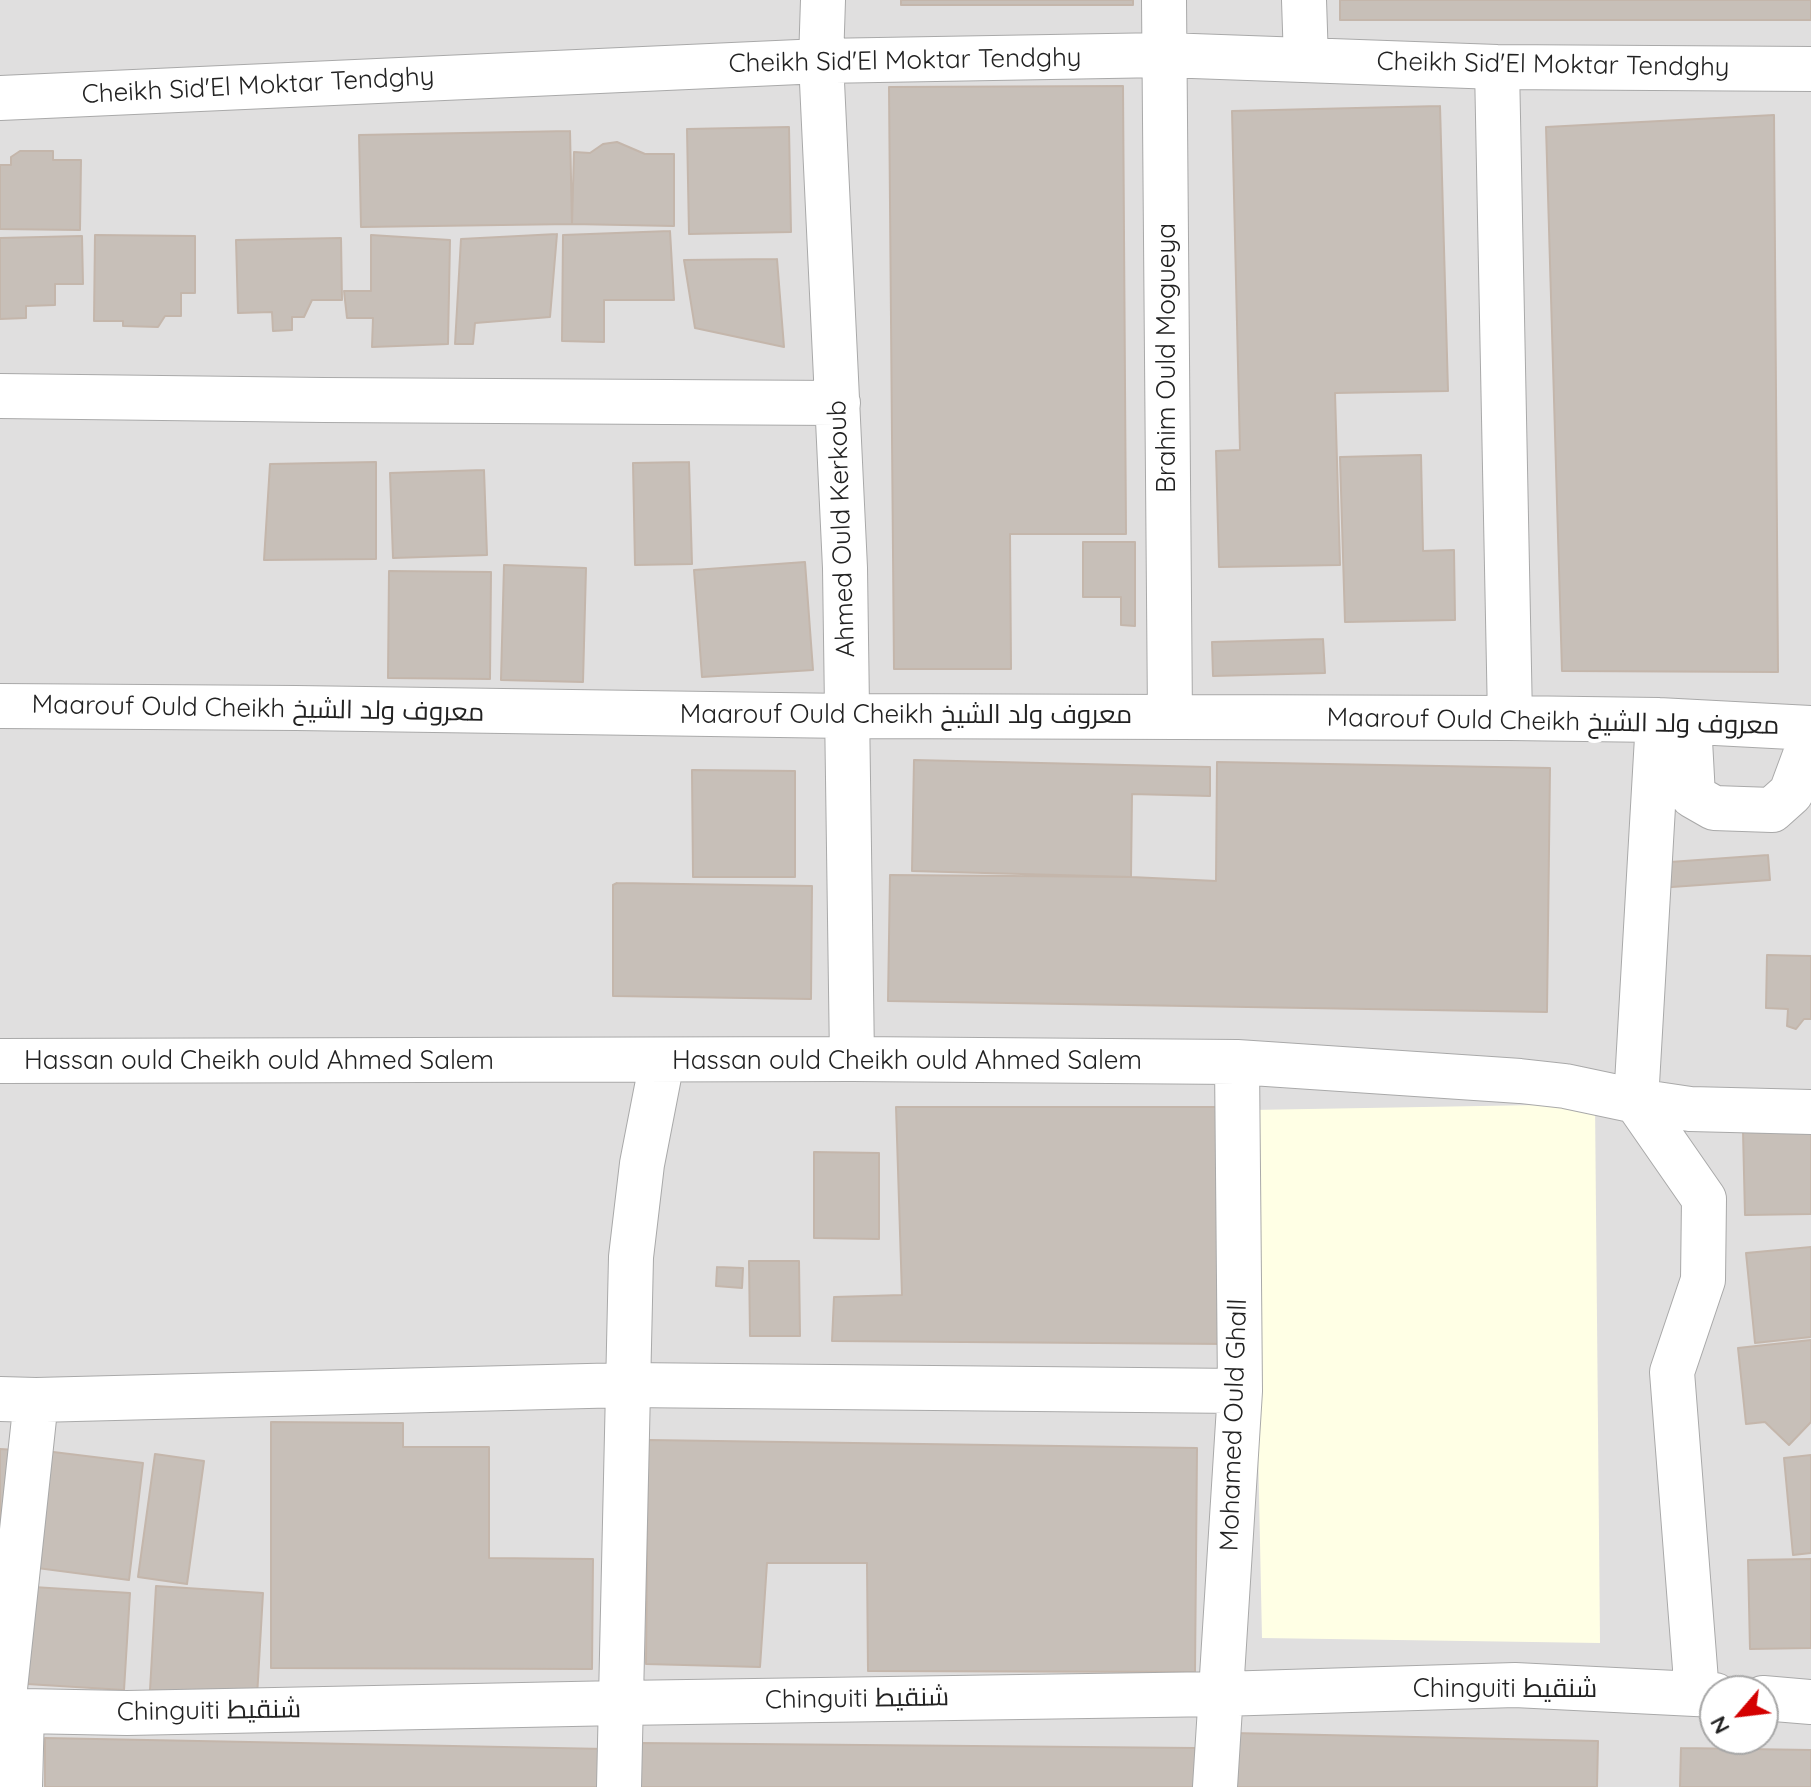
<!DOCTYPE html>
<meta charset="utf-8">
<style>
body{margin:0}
#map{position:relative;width:1811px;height:1787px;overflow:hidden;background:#f2efe9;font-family:Quicksand,sans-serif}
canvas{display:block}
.north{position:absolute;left:1699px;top:1675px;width:80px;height:80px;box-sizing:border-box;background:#fff;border:2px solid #a7a7a7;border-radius:50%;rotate:242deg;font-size:22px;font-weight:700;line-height:32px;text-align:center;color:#222}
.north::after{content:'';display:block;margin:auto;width:28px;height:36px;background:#d40000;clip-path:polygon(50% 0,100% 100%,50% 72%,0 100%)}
</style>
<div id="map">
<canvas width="1811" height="1787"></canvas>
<div class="north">N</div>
</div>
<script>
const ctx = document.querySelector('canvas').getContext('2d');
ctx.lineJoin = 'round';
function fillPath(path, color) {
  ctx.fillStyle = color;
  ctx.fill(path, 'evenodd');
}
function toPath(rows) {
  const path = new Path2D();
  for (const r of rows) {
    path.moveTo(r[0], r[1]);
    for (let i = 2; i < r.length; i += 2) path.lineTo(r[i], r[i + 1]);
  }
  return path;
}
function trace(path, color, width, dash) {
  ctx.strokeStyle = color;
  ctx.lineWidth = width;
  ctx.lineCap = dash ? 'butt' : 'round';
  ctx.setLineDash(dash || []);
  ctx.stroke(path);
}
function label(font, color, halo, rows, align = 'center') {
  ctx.font = font + ' Quicksand,Cairo,sans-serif';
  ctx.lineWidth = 8;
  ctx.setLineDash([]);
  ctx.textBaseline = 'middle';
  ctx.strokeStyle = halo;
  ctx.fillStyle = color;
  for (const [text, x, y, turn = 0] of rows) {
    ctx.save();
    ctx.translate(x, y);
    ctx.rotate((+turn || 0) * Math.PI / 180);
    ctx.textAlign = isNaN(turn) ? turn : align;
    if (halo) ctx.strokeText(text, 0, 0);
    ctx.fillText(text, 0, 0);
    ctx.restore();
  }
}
fillPath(toPath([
 [0,0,1811,0,1811,1787,0,1787],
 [1715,1691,1763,1691,1763,1739,1715,1739]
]), '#e0dfdf');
fillPath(toPath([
 [1595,1104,1600,1643,1262,1638,1251,1110]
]), '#ffffe5');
const building = toPath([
 [901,0,1133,0,1133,5,901,5,901,0],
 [1340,0,1811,0,1811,20,1340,20,1340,0],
 [1123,86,1126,534,1010,534,1011,669,894,669,889,87,1123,86],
 [1440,106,1448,391,1335,393,1340,565,1219,567,1216,451,1240,450,1232,111,1440,106],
 [1774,115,1778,672,1562,671,1546,127,1774,115],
 [789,127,791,232,689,234,687,129,789,127],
 [570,131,572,224,361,227,359,135,570,131],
 [617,142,645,154,674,154,674,226,572,224,574,152,590,153,603,144,617,142],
 [20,151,53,151,53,160,81,160,80,230,0,229,0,165,11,165,11,157,20,151],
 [670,231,674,300,604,300,604,342,562,341,563,235,670,231],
 [557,234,550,317,475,323,473,344,455,344,461,239,557,234],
 [95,235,195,236,195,293,181,293,181,316,165,316,158,327,123,326,123,321,94,321,95,235],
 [371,235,450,240,448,344,372,347,373,318,347,318,344,291,371,291,371,235],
 [82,236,83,284,55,284,55,305,26,306,26,318,0,319,0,238,82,236],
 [341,238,342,300,312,300,304,317,292,317,292,330,273,331,272,312,238,313,236,240,341,238],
 [777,259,784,347,695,328,684,260,777,259],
 [1421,455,1423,551,1454,550,1455,620,1345,622,1340,457,1421,455],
 [376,462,376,559,264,560,270,464,376,462],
 [689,462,692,564,635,565,633,463,689,462],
 [484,470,487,555,393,558,390,473,484,470],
 [1083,542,1135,542,1135,626,1121,625,1121,597,1083,597,1083,542],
 [805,562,813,670,702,677,694,570,805,562],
 [504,565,586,568,583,682,501,680,504,565],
 [389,571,491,572,490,679,388,678,389,571],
 [1323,639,1325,673,1213,676,1212,642,1323,639],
 [914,760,1210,767,1210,796,1132,794,1131,877,912,871,914,760],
 [1217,762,1550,768,1547,1012,888,1001,890,875,1131,877,1216,881,1217,762],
 [692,770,795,771,795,877,693,877,692,770],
 [1768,855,1770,880,1658,888,1656,863,1768,855],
 [617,883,812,886,811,999,613,996,613,885,617,883],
 [1767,955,1811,956,1811,1019,1804,1019,1796,1029,1787,1026,1788,1009,1766,1008,1767,955],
 [896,1107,1223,1107,1228,1344,832,1341,834,1297,902,1295,896,1107],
 [1811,1128,1811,1214,1745,1215,1743,1131,1811,1128],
 [814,1152,879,1153,879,1239,814,1238,814,1152],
 [1811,1247,1811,1337,1755,1343,1746,1253,1811,1247],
 [749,1261,799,1261,800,1336,750,1336,749,1261],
 [717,1267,743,1268,742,1288,716,1286,717,1267],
 [1811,1340,1811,1422,1789,1445,1765,1422,1746,1424,1738,1348,1811,1340],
 [271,1422,403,1423,403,1447,489,1447,489,1558,593,1559,592,1669,271,1668,271,1422],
 [648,1440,1197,1448,1195,1672,868,1671,867,1563,767,1563,760,1667,646,1664,648,1440],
 [0,1449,16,1450,0,1667,0,1449],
 [37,1450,143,1463,129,1580,22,1566,37,1450],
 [155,1454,204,1461,187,1584,138,1577,155,1454],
 [1811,1455,1811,1553,1793,1555,1784,1458,1811,1455],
 [1811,1559,1811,1648,1750,1649,1748,1560,1811,1559],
 [156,1586,263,1593,257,1697,150,1690,156,1586],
 [33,1587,130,1593,124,1690,27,1684,33,1587],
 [1233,1733,1598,1741,1597,1787,1232,1787,1233,1733],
 [45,1738,606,1749,604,1787,45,1787,45,1738],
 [641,1743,1195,1748,1196,1787,641,1787,641,1743],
 [1681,1748,1811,1750,1811,1787,1680,1787,1681,1748]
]);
fillPath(building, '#c7bfb8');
trace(building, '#c4b6ab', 2);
const minor = toPath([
 [823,0,821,61,845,568,852,1059],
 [1164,0,1170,716],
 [1304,0,1306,60],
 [1497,67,1510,718],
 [0,98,821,61,1165,55,1497,67,1811,69],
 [0,396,324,400,838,403],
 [0,706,296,708,848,716,1510,718,1658,720,1811,728],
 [1658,720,1636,1101,1704,1199,1703,1280,1672,1372,1697,1694],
 [1689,722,1693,796,1714,808,1772,810,1791,793,1811,739],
 [0,1061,852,1059,1237,1062,1520,1081,1565,1086,1636,1101,1690,1109,1811,1112],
 [0,1399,36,1400,627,1385,1240,1391],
 [1763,1698,1811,1702],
 [0,1707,22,1711,127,1713,621,1703,1221,1694,1515,1685,1715,1695],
 [3,1707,36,1400],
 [20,1787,22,1711],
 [619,1787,631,1257,642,1164,662,1061],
 [1215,1787,1240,1391,1237,1062]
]);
trace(minor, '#a9a9a9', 46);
trace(minor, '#fff', 44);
label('26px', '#222', '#fff', [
 ["Cheikh Sid'El Moktar Tendghy",905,61,-1],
 ["Cheikh Sid'El Moktar Tendghy",1553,65,1],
 ["Cheikh Sid'El Moktar Tendghy",258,86,-3],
 ["Brahim Ould Mogueya",1167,358,-90],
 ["Ahmed Ould Kerkoub",842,529,-92],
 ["Maarouf Ould Cheikh معروف ولد الشيخ",258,709,1],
 ["Maarouf Ould Cheikh معروف ولد الشيخ",906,715],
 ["Maarouf Ould Cheikh معروف ولد الشيخ",1553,722,1],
 ["Hassan ould Cheikh ould Ahmed Salem",259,1061],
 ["Hassan ould Cheikh ould Ahmed Salem",907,1061],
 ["Mohamed Ould Ghall",1234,1425,-88],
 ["Chinguiti شنقيط",1505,1689],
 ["Chinguiti شنقيط",857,1699,-1],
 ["Chinguiti شنقيط",209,1711,-1]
]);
</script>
